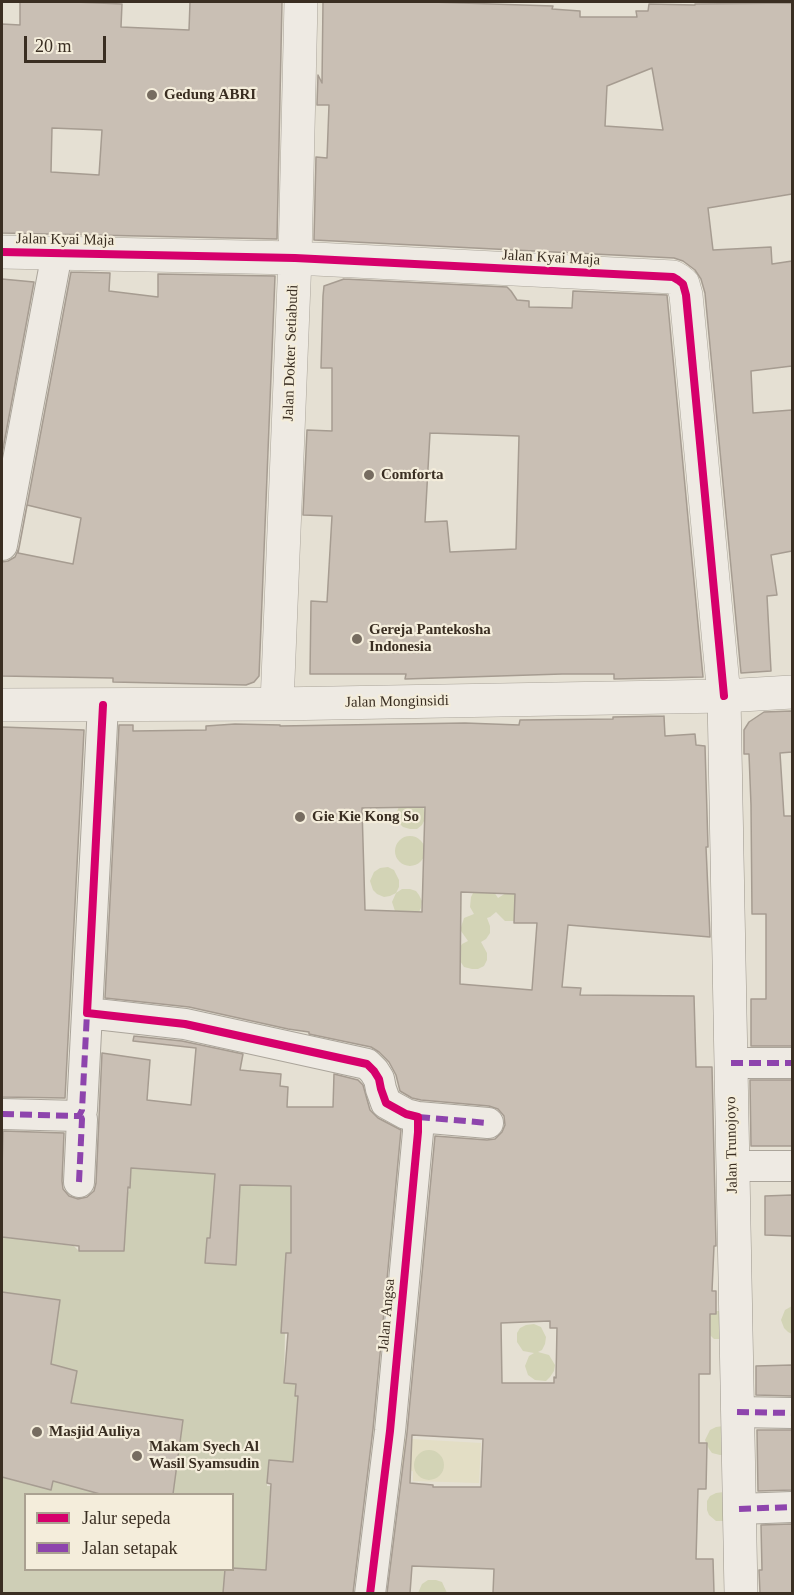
<!DOCTYPE html>
<style>
body{margin:0}
#map{position:relative;width:794px;height:1595px;overflow:hidden;background:#e5e0d3;font-family:"Times New Roman",serif}
canvas{display:block}
.frame{position:absolute;inset:0;border:3px solid #3a2e22;pointer-events:none}
.legend{position:absolute;left:24px;top:1493px;width:210px;height:78px;box-sizing:border-box;background:#f4eddb;border:2px solid #aaa191;margin:0;padding:8px 10px;list-style:none;font-size:18px;color:#3a2e22}
.legend li{display:flex;align-items:center;gap:12px;height:30px}
.legend b{width:30px;border:2px solid #aaa191}
.scale{position:absolute;left:24px;top:36px;width:82px;height:27px;box-sizing:border-box;border:3px solid #3a2e22;border-top:0;padding-left:8px;font-size:18px;line-height:21px;white-space:nowrap;color:#3a2e22;-webkit-text-stroke:4px #f4eddb;paint-order:stroke}
</style>
<div id="map">
<canvas width="794" height="1595"></canvas>
<div class="frame"></div>
<ul class="legend">
<li><b style="height:8px;background:#d6006c"></b>Jalur sepeda</li>
<li><b style="height:8px;background:#8e44ad"></b>Jalan setapak</li>
</ul>
<div class="scale">20 m</div>
</div>
<script>
const ctx = document.querySelector('canvas').getContext('2d');
ctx.lineJoin = 'round';
function fillPath(path, color) {
  ctx.fillStyle = color;
  ctx.fill(path, 'evenodd');
}
function toPath(rows) {
  const path = new Path2D();
  for (const r of rows) {
    if (r.length === 3) {
      path.moveTo(r[0] + r[2], r[1]);
      path.arc(r[0], r[1], r[2], 0, 2 * Math.PI);
      continue;
    }
    path.moveTo(r[0], r[1]);
    for (let i = 2; i < r.length; i += 2) path.lineTo(r[i], r[i + 1]);
  }
  return path;
}
function trace(path, color, width, dash) {
  ctx.strokeStyle = color;
  ctx.lineWidth = width;
  ctx.lineCap = dash ? 'butt' : 'round';
  ctx.setLineDash(dash || []);
  ctx.stroke(path);
}
function label(font, color, halo, rows, align = 'center') {
  ctx.font = font + ' "Times New Roman",serif';
  ctx.lineWidth = 4.5;
  ctx.setLineDash([]);
  ctx.textBaseline = 'middle';
  ctx.strokeStyle = halo;
  ctx.fillStyle = color;
  for (const [text, x, y, turn = 0] of rows) {
    ctx.save();
    ctx.translate(x, y);
    ctx.rotate((+turn || 0) * Math.PI / 180);
    ctx.textAlign = isNaN(turn) ? turn : align;
    if (halo) ctx.strokeText(text, 0, 0);
    ctx.fillText(text, 0, 0);
    ctx.restore();
  }
}
fillPath(toPath([
 [393,1438,481,1443,479,1483,413,1481,413,1471,390,1469]
]), '#e3dec5');
fillPath(toPath([
 [400,804,423,807,425,813,425,819,422,825,417,829,410,829,403,827,399,823,396,814],
 [410,851,15],
 [388,867,394,870,399,880,399,887,396,893,402,889,410,889,416,891,419,895,422,901,421,908,418,914,395,911,392,902,396,893,390,896,384,897,377,894,373,890,370,881,374,872,380,868],
 [480,890,494,892,498,898,506,893,513,892,520,895,516,921,505,921,496,912,490,917,487,918,490,926,490,933,486,939,481,942,487,953,487,960,484,966,478,969,472,969,464,967,458,958,459,949,462,944,468,941,461,931,461,927,464,918,474,914,470,907,471,897,473,893],
 [792,1306,792,1334,788,1332,784,1328,781,1320,785,1310],
 [715,1311,723,1311,725,1339,714,1339,708,1333,709,1315],
 [534,1324,541,1327,546,1337,545,1344,542,1350,538,1352,549,1355,555,1365,554,1371,550,1377,546,1381,535,1380,528,1375,525,1366,529,1356,534,1353,523,1351,517,1342,517,1333,520,1328,526,1325],
 [724,1426,726,1455,720,1455,712,1453,709,1449,705,1440,710,1430,716,1427],
 [429,1465,15],
 [724,1492,726,1521,716,1521,709,1515,707,1510,707,1501,710,1496,716,1493],
 [428,1580,436,1580,442,1582,447,1593,418,1593,422,1584]
]), '#d3d4b6');
fillPath(toPath([
 [131,1168,221,1174,291,1184,331,1227,285,1333,284,1383,296,1384,295,1395,298,1396,296,1423,308,1424,305,1462,269,1460,267,1486,271,1486,266,1571,233,1568,232,1494,26,1494,26,1570,225,1570,223,1593,2,1593,2,1477,51,1490,77,1371,51,1364,60,1300,2,1292,2,1237,74,1246,79,1251,123,1251,127,1194,130,1188]
]), '#ceceb6');
const building = toPath([
 [20,2,75,2,122,4,121,27,189,30,190,2,282,2,277,239,2,233,2,24,20,25,20,2],
 [52,128,102,130,99,175,51,172,52,128],
 [323,2,431,2,553,6,552,9,580,11,580,17,637,17,636,11,648,11,649,4,695,5,695,4,792,3,792,194,708,208,713,250,771,247,772,264,792,261,792,366,751,371,753,413,792,410,792,551,771,555,777,595,767,596,771,671,741,673,705,293,701,279,695,270,683,261,674,258,314,240,316,157,327,158,329,105,317,105,318,75,322,83,323,2],
 [652,68,663,130,605,126,607,86,652,68],
 [71,272,110,273,109,291,158,297,158,274,275,276,259,676,254,682,246,685,159,683,113,682,113,678,2,676,2,562,8,561,15,557,19,548,71,272],
 [27,505,81,518,73,564,18,553,27,505],
 [2,279,34,282,2,454,2,279],
 [344,279,507,287,511,291,517,300,529,301,529,307,572,308,573,291,667,295,703,677,614,679,614,674,562,674,405,679,406,674,310,674,311,601,327,602,332,516,303,515,307,430,332,431,332,368,321,368,323,296,324,286,344,279],
 [430,433,519,436,516,549,450,552,447,521,425,522,430,433],
 [792,711,792,752,780,753,784,816,792,816,792,1046,751,1046,751,999,766,999,766,914,752,914,751,805,749,754,744,754,744,730,749,722,764,712,792,711],
 [664,716,665,736,695,734,696,745,705,746,708,847,706,847,710,937,568,925,562,987,581,988,580,995,694,996,696,1067,712,1067,716,1246,714,1246,712,1291,716,1291,716,1314,710,1314,710,1374,699,1374,699,1443,707,1443,706,1489,698,1489,696,1559,713,1559,714,1593,493,1593,494,1569,412,1566,410,1593,387,1593,407,1433,435,1136,487,1140,495,1139,502,1132,505,1125,504,1116,498,1109,489,1106,421,1100,412,1098,400,1091,396,1075,389,1062,379,1052,371,1047,309,1034,309,1032,288,1029,189,1007,105,998,119,725,133,725,133,731,206,730,206,726,235,724,280,725,280,726,465,723,519,725,520,720,613,719,613,717,664,716],
 [425,807,422,912,365,910,362,808,425,807],
 [461,892,515,894,514,923,537,923,532,990,460,984,461,892],
 [550,1321,550,1328,557,1328,556,1378,554,1377,554,1383,502,1383,501,1323,550,1321],
 [412,1435,483,1439,481,1487,433,1487,433,1485,410,1483,412,1435],
 [2,727,84,730,65,1098,2,1097,2,727],
 [134,1036,182,1041,243,1054,240,1070,281,1074,280,1086,288,1087,287,1107,333,1107,334,1074,358,1080,363,1085,370,1110,378,1118,401,1130,373,1429,353,1593,223,1593,225,1569,232,1569,232,1568,266,1570,271,1484,267,1483,269,1460,293,1462,298,1396,295,1396,296,1384,284,1383,288,1333,281,1333,286,1253,291,1253,291,1186,240,1185,236,1265,205,1263,207,1238,210,1238,215,1174,131,1168,130,1188,128,1187,124,1251,79,1251,79,1246,2,1237,2,1170,3,1131,64,1133,62,1181,63,1189,69,1196,78,1199,87,1197,94,1191,96,1183,102,1053,150,1060,147,1100,191,1105,196,1048,133,1041,134,1036],
 [750,1080,792,1080,792,1146,751,1146,750,1080],
 [792,1195,792,1236,765,1235,765,1196,792,1195],
 [2,1292,60,1300,51,1364,77,1371,71,1403,183,1420,173,1494,100,1494,53,1481,51,1490,2,1477,2,1292],
 [792,1365,792,1396,756,1395,756,1366,792,1365],
 [757,1430,792,1430,792,1490,758,1491,757,1430],
 [792,1524,792,1593,760,1593,759,1570,762,1570,761,1525,792,1524]
]);
fillPath(building, '#c9bfb4');
trace(building, '#a69c91', 1.5);
const minor = toPath([
 [2,545,57,253],
 [103,705,87,1013,185,1024,367,1064,374,1071,379,1079,381,1089,386,1103,406,1114,418,1117,418,1132,390,1431,370,1594],
 [731,1063,792,1063],
 [2,1114,78,1116,80,1114,82,1110,87,1013],
 [418,1117,488,1123],
 [733,1166,792,1166],
 [79,1182,82,1119,80,1114],
 [737,1412,792,1413],
 [739,1509,792,1507]
]);
const tertiary = toPath([
 [2,252,295,258,673,277,678,280,683,284,686,295,724,696],
 [277,704,295,258,301,2],
 [2,705,277,704,724,696,792,692]
]);
const secondary = toPath([
 [724,696,741,1594]
]);
trace(minor, '#aba59b', 32);
trace(tertiary, '#aba59b', 34);
trace(secondary, '#9b958b', 34);
trace(minor, '#eeeae3', 30);
trace(tertiary, '#eeeae3', 33);
trace(secondary, '#eeeae3', 33);
trace(toPath([
 [731,1063,792,1063],
 [2,1114,78,1116,80,1114,82,1110,87,1013],
 [418,1117,488,1123],
 [79,1182,82,1119,80,1114],
 [737,1412,792,1413],
 [739,1509,792,1507]
]), '#8e44ad', 6, [12, 6]);
trace(toPath([
 [2,252,295,258,673,277,678,280,683,284,686,295,724,696],
 [103,705,87,1013,185,1024,367,1064,374,1071,379,1079,381,1089,386,1103,406,1114,418,1117,418,1132,390,1431,370,1594]
]), '#d6006c', 8);
for (const [x, y, r, color] of [
 [152,95,6,"#766c60"],
 [369,475,6,"#766c60"],
 [357,639,6,"#766c60"],
 [300,817,6,"#766c60"],
 [37,1432,6,"#766c60"],
 [137,1456,6,"#766c60"]
]) {
  const dot = new Path2D();
  dot.arc(x, y, r, 0, 2 * Math.PI);
  ctx.fillStyle = color;
  ctx.fill(dot);
  trace(dot, '#f4eddb', 2);
}
label('bold 15px', '#3a2e22', '#f4eddb', [
 ["Gedung ABRI",164,95],
 ["Comforta",381,475],
 ["Gereja Pantekosha",369,630],
 ["Indonesia",369,647],
 ["Gie Kie Kong So",312,817],
 ["Masjid Auliya",49,1432],
 ["Makam Syech Al",149,1447],
 ["Wasil Syamsudin",149,1464]
], 'left');
label('15px', '#3a2e22', '#f4eddb', [
 ["Jalan Kyai Maja",65,240,1],
 ["Jalan Kyai Maja",551,258,3],
 ["Jalan Dokter Setiabudi",291,353,-88],
 ["Jalan Monginsidi",397,702,-1],
 ["Jalan Trunojoyo",732,1145,-91],
 ["Jalan Angsa",387,1315,-85]
]);
</script>
